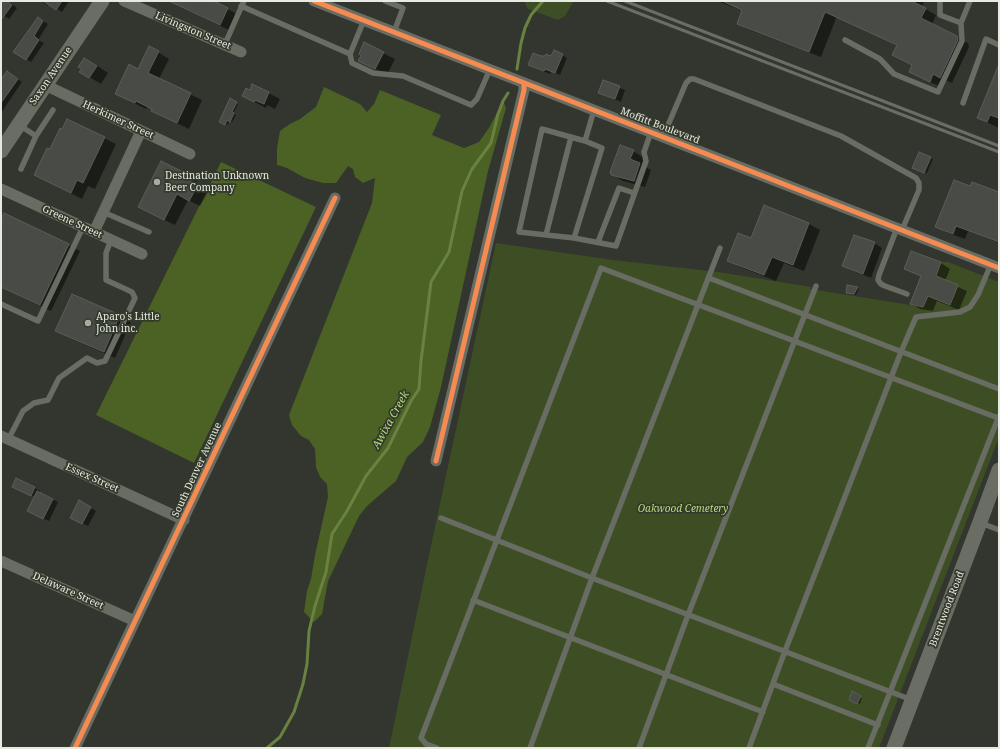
<!DOCTYPE html>
<style>
body{margin:0}
#map{position:relative;width:1000px;height:749px;overflow:hidden;background:#32362e;font-family:"Noto Serif",serif}
canvas{display:block}
.frame{position:absolute;inset:0;border:2px solid #e6eae1;pointer-events:none}
</style>
<div id="map">
<canvas width="1000" height="749"></canvas>
<div class="frame"></div>
</div>
<script>
const ctx = document.querySelector('canvas').getContext('2d');
ctx.lineJoin = 'round';
function fillPath(path, color) {
  ctx.fillStyle = color;
  ctx.fill(path, 'evenodd');
}
function toPath(rows) {
  const path = new Path2D();
  for (const r of rows) {
    path.moveTo(r[0], r[1]);
    for (let i = 2; i < r.length; i += 2) path.lineTo(r[i], r[i + 1]);
  }
  return path;
}
function trace(path, color, width, dash) {
  ctx.strokeStyle = color;
  ctx.lineWidth = width;
  ctx.lineCap = dash ? 'butt' : 'round';
  ctx.setLineDash(dash || []);
  ctx.stroke(path);
}
function label(font, color, halo, rows, align = 'center') {
  ctx.font = font + ' "Noto Serif",serif';
  ctx.lineWidth = 3.5;
  ctx.setLineDash([]);
  ctx.textBaseline = 'middle';
  ctx.strokeStyle = halo;
  ctx.fillStyle = color;
  for (const [text, x, y, turn = 0] of rows) {
    ctx.save();
    ctx.translate(x, y);
    ctx.rotate((+turn || 0) * Math.PI / 180);
    ctx.textAlign = isNaN(turn) ? turn : align;
    if (halo) ctx.strokeText(text, 0, 0);
    ctx.fillText(text, 0, 0);
    ctx.restore();
  }
}
fillPath(toPath([
 [526,1,571,1,573,2,565,16,558,20,528,9,525,3],
 [496,243,613,260,718,272,811,287,810,289,923,307,941,262,948,262,999,282,999,437,879,748,389,748,429,555]
]), '#3e4e24');
fillPath(toPath([
 [324,87,360,104,367,112,374,104,380,90,441,115,432,135,464,148,479,142,489,128,503,101,506,108,488,171,441,387,430,427,423,442,407,457,396,481,367,506,359,516,328,581,322,614,314,622,304,612,307,591,311,579,315,555,328,497,327,484,320,477,316,467,315,449,309,440,301,436,292,425,289,415,372,203,375,178,363,183,355,177,353,169,348,166,336,183,323,183,305,178,287,168,277,165,277,148,280,131,290,124,300,119,316,107],
 [221,162,316,207,194,463,96,415]
]), '#4c6224');
fillPath(toPath([
 [1,1,8,1,17,8,9,19,1,14],
 [41,1,69,1,62,12,49,4,48,6],
 [169,1,212,1,239,15,231,31],
 [717,1,924,1,922,7,936,15,932,25,968,43,969,47,952,83,945,80,941,87,921,78,913,66,893,55,898,46,837,16,821,57,750,30,739,24,743,11],
 [38,18,48,24,38,40,44,43,31,62,26,59],
 [365,44,395,59,387,75,371,67,363,55],
 [158,52,169,59,159,79,202,100,189,129,164,117,152,111,153,109,147,107,146,109,116,94,139,70],
 [562,55,567,58,560,75,551,71,550,74,530,65,546,58,552,58],
 [96,65,108,73,101,84,81,72],
 [999,68,999,128,978,118],
 [12,75,22,82,1,113,1,81],
 [603,81,625,90,621,102,599,92],
 [253,85,280,99,275,109,267,105,266,108,243,96,250,91],
 [230,100,238,104,233,114,236,115,232,122,230,121,227,125,220,121],
 [68,120,116,144,95,189,88,186,82,199,35,175],
 [633,151,644,158,642,165,651,170,645,187,623,181,612,174],
 [919,153,933,159,927,173,915,168],
 [186,175,197,181,195,184,208,192,200,206,188,200,175,225,150,213],
 [970,187,999,193,999,243,968,231,965,239,948,233,937,226],
 [765,206,809,224,820,230,804,271,784,263,776,281,740,267,728,260,751,239],
 [4,214,80,251,51,311,1,287,1,221],
 [874,243,882,248,871,278,851,270,843,265],
 [912,252,941,263,950,269,945,281,967,291,959,310,937,301,933,311,920,309,911,303,922,277,906,269],
 [857,287,859,289,856,295,847,292],
 [119,316,131,322,115,358,68,337,57,331],
 [16,480,35,488,40,491,39,493,58,502,49,521,33,514,35,497,18,489],
 [79,501,96,511,88,526,76,520],
 [852,693,862,698,860,704,850,699]
]), '#0007');
trace(toPath([
 [517,69,521,43,525,28,531,15,543,1],
 [267,748,280,737,294,712,303,684,307,664,309,631,315,606,326,572,332,534,347,511,366,476,388,448,411,401,419,389,421,361,431,282,449,252,462,191,472,169,491,143,498,114,503,101,508,93]
]), '#698141', 3);
const building = toPath([
 [1,1,7,1,12,5,1,20,1,1],
 [43,1,62,1,56,10,43,1],
 [169,1,214,1,228,8,220,25,169,1],
 [722,1,911,1,926,8,921,18,957,36,958,40,940,78,933,74,930,82,909,72,912,65,892,55,897,45,825,12,809,52,737,24,742,10,722,1],
 [38,17,43,21,34,36,39,40,26,60,13,52,38,17],
 [364,42,384,52,375,69,358,61,361,56,359,54,364,42],
 [149,46,159,51,148,73,191,93,177,123,151,111,152,109,136,101,135,103,115,94,129,64,138,69,149,46],
 [554,50,563,54,555,73,545,69,544,71,528,65,533,53,541,56,545,56,546,54,551,56,554,50],
 [84,58,97,66,89,78,79,72,82,69,78,67,84,58],
 [999,64,999,118,990,115,987,122,977,118,999,64],
 [7,71,18,79,1,103,1,79,7,71],
 [603,80,620,86,615,99,598,93,603,80],
 [252,84,269,92,264,104,255,100,254,102,242,96,246,88,250,90,252,84],
 [230,98,237,102,232,112,234,113,230,122,227,120,225,125,219,122,230,98],
 [67,119,105,137,83,183,77,180,71,193,34,175,47,148,50,149,60,128,62,129,67,119],
 [620,145,634,150,630,159,640,163,634,181,611,175,610,172,620,145],
 [919,152,931,157,924,173,912,168,919,152],
 [161,161,187,174,185,178,198,185,189,201,177,194,164,220,138,207,161,161],
 [954,180,970,186,972,182,999,192,999,242,956,226,953,234,935,227,954,180],
 [764,205,809,223,793,265,772,257,764,275,727,261,738,233,751,238,764,205],
 [4,213,69,244,40,305,1,287,1,219,4,213],
 [854,235,875,242,863,274,842,266,854,235],
 [911,251,941,262,936,276,958,285,950,305,928,296,923,307,910,304,921,276,904,269,911,251],
 [847,285,858,287,854,294,846,293,847,285],
 [72,294,120,315,104,352,55,331,72,294],
 [16,478,35,487,31,496,12,487,16,478],
 [37,491,53,499,43,519,27,511,37,491],
 [79,500,91,507,82,524,70,518,79,500],
 [852,691,861,696,857,704,849,700,852,691]
]);
fillPath(building, '#494c46');
trace(building, '#5b5e57', 1);
trace(toPath([
 [385,1,403,8,394,32],
 [940,1,940,15,961,23,970,1],
 [241,6,350,54],
 [364,20,350,54,352,63,373,73,403,76,471,105,477,99,490,69],
 [845,40,880,59,894,74,938,92,962,41,961,23],
 [225,44,244,1],
 [963,103,986,39,999,45],
 [19,125,36,136,21,169],
 [36,136,53,110],
 [663,137,686,83,690,79,694,79,841,136,916,178,919,183,919,190,902,230],
 [585,141,594,110],
 [103,212,149,232],
 [897,228,879,275,878,280,881,284,885,286,907,294],
 [546,235,571,137],
 [574,238,602,148,585,141,542,129,519,232,574,238,616,246,646,161,644,152,651,132],
 [598,242,619,188,634,193],
 [709,278,999,389],
 [1,304,38,321,83,227],
 [8,440,23,411,34,403,48,400,59,378,87,358,97,363,105,361,135,298,132,292,106,280,106,253,111,240],
 [441,518,592,578,912,700],
 [981,523,999,530],
 [473,600,763,712],
 [773,684,878,725],
 [437,748,426,744,421,738,601,268,998,418],
 [530,748,592,578,720,248],
 [639,748,688,615,816,286],
 [749,748,785,651,901,352,916,317,960,312,970,307,978,295,991,264],
 [868,748,999,416]
]), '#686c62', 5.5);
trace(toPath([
 [124,1,241,52],
 [314,1,999,268],
 [45,85,190,154],
 [1,189,142,254],
 [94,232,141,131],
 [1,436,184,520],
 [436,461,524,90,524,83],
 [1,561,135,621],
 [75,748,335,198]
]), '#686c62', 11);
trace(toPath([
 [1,151,102,1],
 [894,748,980,522,999,470]
]), '#696d64', 15);
trace(toPath([
 [607,1,999,152],
 [625,1,999,146]
]), '#6a6d66', 3);
trace(toPath([
 [314,1,999,268],
 [436,461,524,90,524,83],
 [75,748,335,198]
]), '#f68b52', 5);
for (const [x, y, r, color] of [
 [157,182,4,"#a7aba2"],
 [88,323,4,"#a7aba2"]
]) {
  const dot = new Path2D();
  dot.arc(x, y, r, 0, 2 * Math.PI);
  ctx.fillStyle = color;
  ctx.fill(dot);
  trace(dot, '#33392b', 1.5);
}
label('10px', '#e6eae1', '#33392b', [
 ["Livingston Street",193,31,23],
 ["Saxon Avenue",51,76,-56],
 ["Herkimer Street",118,120,25],
 ["Moffitt Boulevard",660,126,21],
 ["Greene Street",72,222,25],
 ["South Denver Avenue",197,470,-65],
 ["Essex Street",92,478,24],
 ["Delaware Street",68,591,24],
 ["Brentwood Road",947,609,-69]
]);
label('10px', '#e6eae1', '#33392b', [
 ["Destination Unknown",165,176],
 ["Beer Company",165,188],
 ["Aparo's Little",96,317],
 ["John inc.",96,329]
], 'left');
label('italic 10px', '#b6db7a', '#33392b', [
 ["Oakwood Cemetery",683,509]
]);
label('italic 11px', '#b7dc7c', '#33392b', [
 ["Awixa Creek",391,420,-61]
]);
</script>
